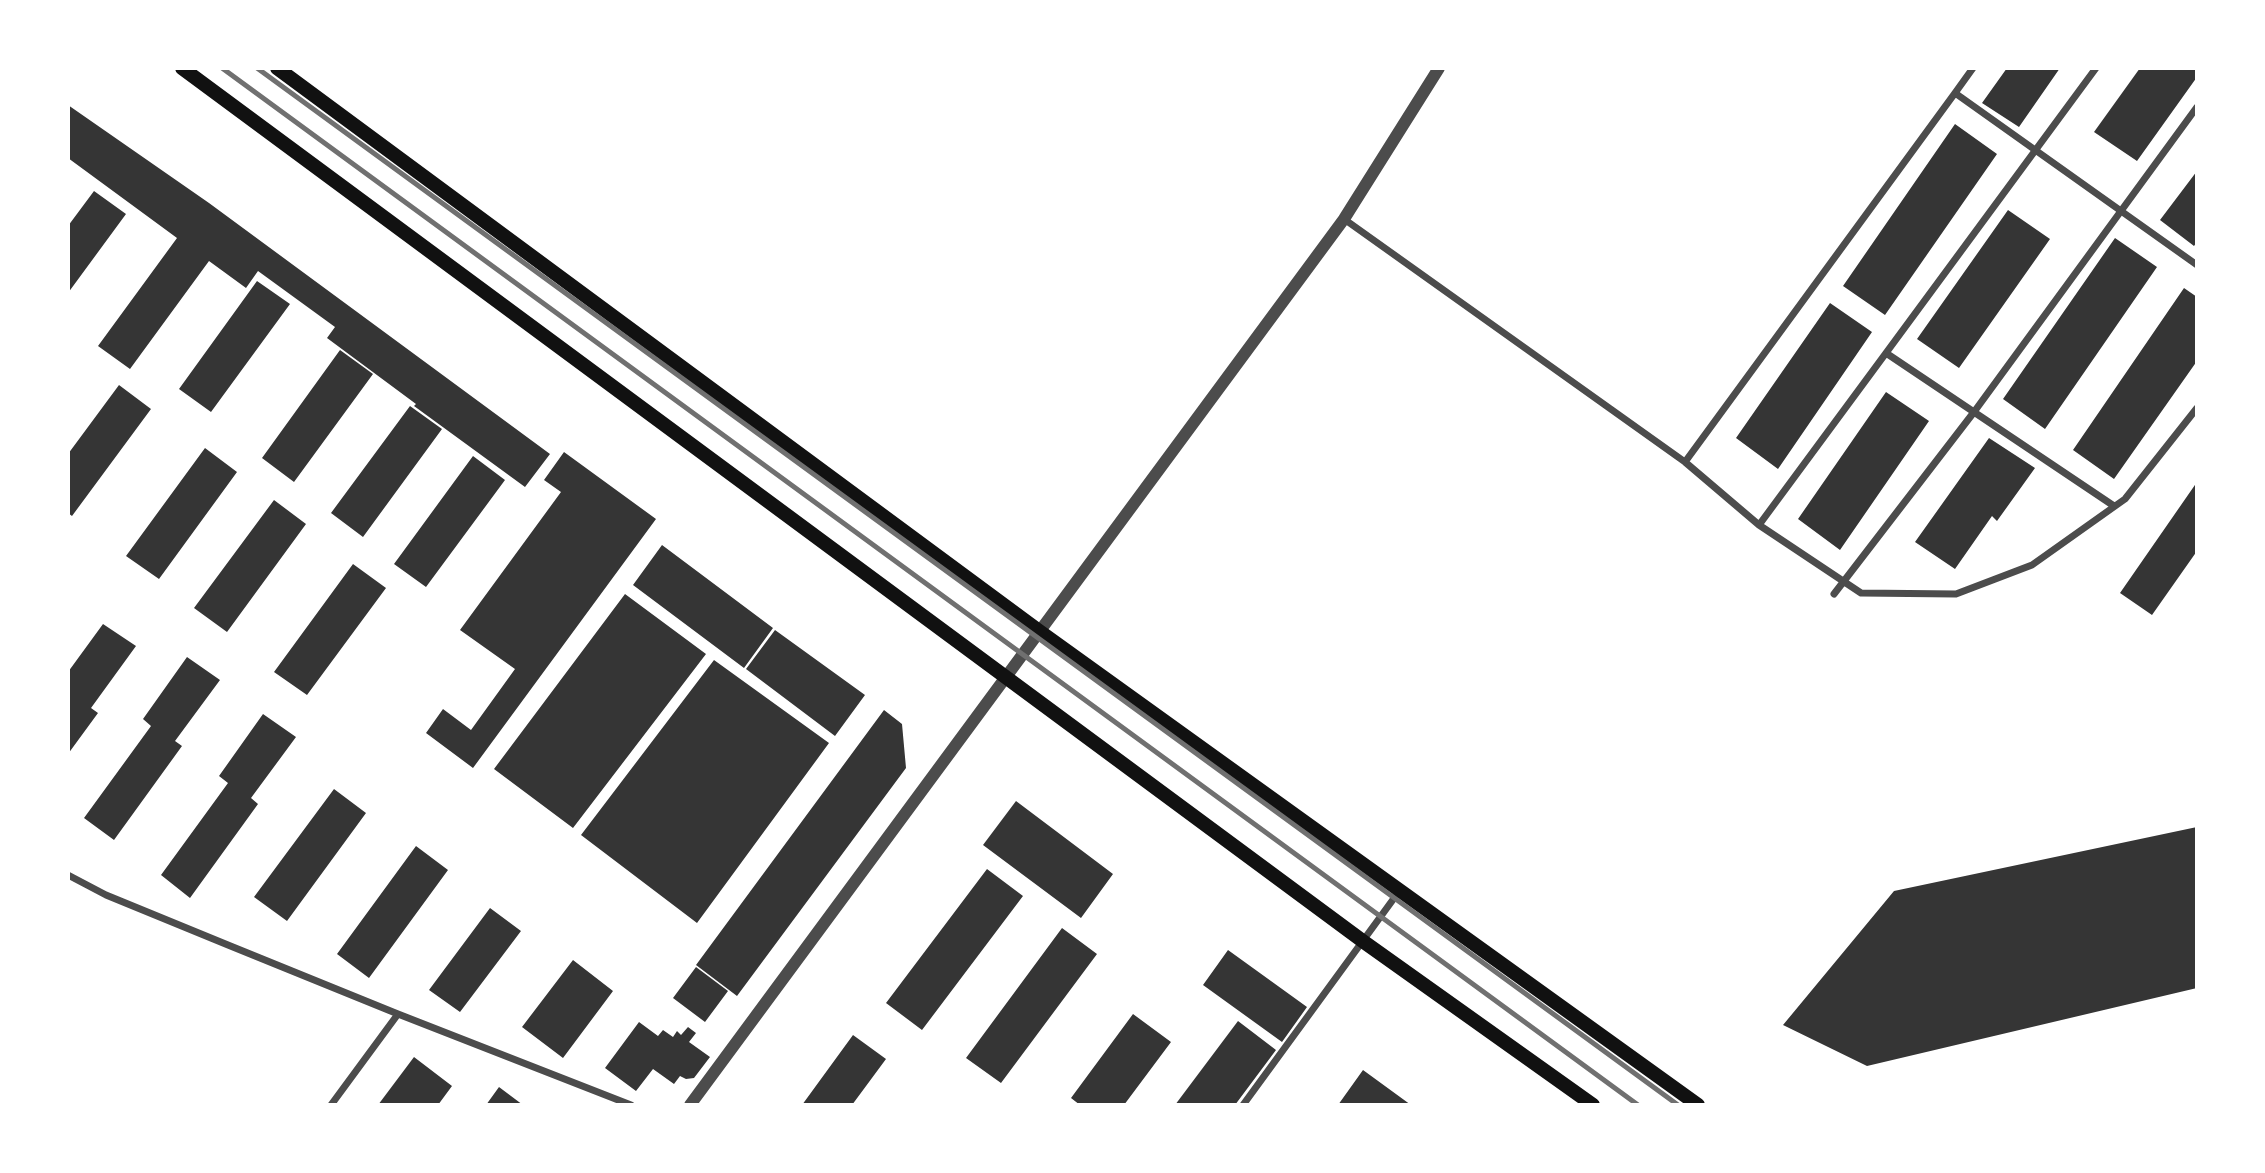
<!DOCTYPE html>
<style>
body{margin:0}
#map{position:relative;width:2265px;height:1173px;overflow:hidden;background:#fff;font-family:Merriweather,serif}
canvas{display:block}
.frame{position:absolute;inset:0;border:70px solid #fff;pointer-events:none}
</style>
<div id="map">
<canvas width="2265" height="1173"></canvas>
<div class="frame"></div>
</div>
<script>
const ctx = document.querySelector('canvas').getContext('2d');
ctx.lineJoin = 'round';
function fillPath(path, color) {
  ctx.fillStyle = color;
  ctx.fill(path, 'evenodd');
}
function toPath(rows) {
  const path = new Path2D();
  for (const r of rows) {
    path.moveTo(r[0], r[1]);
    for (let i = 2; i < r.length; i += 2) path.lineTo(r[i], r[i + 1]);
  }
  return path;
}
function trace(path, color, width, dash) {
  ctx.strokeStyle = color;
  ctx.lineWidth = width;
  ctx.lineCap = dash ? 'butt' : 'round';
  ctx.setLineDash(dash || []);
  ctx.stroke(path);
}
fillPath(toPath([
 [2007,68,2060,68,2019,127,1982,103],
 [2140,68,2197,68,2197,77,2137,161,2094,132],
 [68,105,209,203,550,454,525,487,414,406,416,404,327,338,335,327,258,271,246,288,209,261,130,369,98,346,177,238,68,158],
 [1955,124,1997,154,1885,315,1843,286],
 [2197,171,2197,242,2194,246,2160,220],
 [94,191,126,214,68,293,68,226],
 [2008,210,2050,239,1959,368,1917,339],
 [2115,238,2157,267,2045,429,2003,399],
 [257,281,290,304,211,412,179,389],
 [2184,288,2197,297,2197,361,2114,479,2073,450],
 [1830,303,1872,332,1778,469,1736,438],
 [340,350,373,374,294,482,262,458],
 [119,385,151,409,72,516,68,513,68,454],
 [1886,392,1929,421,1840,550,1798,519],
 [410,406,442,429,363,537,331,513],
 [1989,438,2035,468,1997,521,1992,516,1955,569,1915,542],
 [205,448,237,472,159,579,126,556],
 [564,452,656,519,473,768,426,733,443,709,471,730,515,669,460,630,561,492,544,480],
 [473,456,505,480,426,587,394,564],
 [2197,482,2197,551,2152,615,2120,593],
 [274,500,306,524,227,632,194,608],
 [662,545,773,628,744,668,633,585],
 [353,564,386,588,307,695,274,672],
 [625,594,706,654,573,828,494,769],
 [103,624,136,646,91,708,98,713,68,754,68,672],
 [775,630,865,695,835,736,746,669],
 [187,657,220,680,175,741,182,746,114,840,84,818,151,726,143,719],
 [714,660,829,743,697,923,581,835],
 [884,710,902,724,906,768,737,996,696,965],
 [263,714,296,737,251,798,258,804,190,898,161,875,228,783,219,776],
 [334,789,366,813,287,921,254,897],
 [1016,801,1113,874,1081,918,983,845],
 [2197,827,2197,988,1867,1066,1783,1025,1894,891],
 [416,846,448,870,369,978,337,954],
 [987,869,1023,896,922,1030,886,1003],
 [490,908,521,931,460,1012,429,990],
 [1062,928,1097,954,1001,1083,966,1058],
 [1228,950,1307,1007,1282,1042,1203,985],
 [573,960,613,991,563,1058,522,1027],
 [696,967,728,991,705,1022,673,998],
 [1133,1014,1171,1042,1124,1105,1080,1105,1071,1098],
 [1238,1021,1276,1050,1235,1105,1175,1105],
 [639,1022,658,1036,663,1030,673,1037,677,1031,681,1035,688,1027,696,1033,689,1042,710,1057,694,1078,686,1079,680,1076,674,1084,653,1069,636,1091,605,1068],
 [853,1035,886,1059,852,1105,802,1105],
 [414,1057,452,1086,438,1105,378,1105],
 [1363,1070,1411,1105,1338,1105],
 [499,1087,523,1105,486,1105]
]), '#353535');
trace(toPath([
 [1955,93,1973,68],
 [1344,219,1685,462,1759,525,1861,593,1956,594,2032,565,2125,499,2197,408],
 [1886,353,2096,68],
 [1685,462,1955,93,2197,265],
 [1759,525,1886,353,2114,506],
 [1834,594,1974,412,2197,107],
 [68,875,106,895,228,945,398,1014,631,1105],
 [331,1105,398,1014],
 [1243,1105,1400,890]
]), '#4c4c4c', 7);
trace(toPath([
 [690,1105,1344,219,1439,68]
]), '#4c4c4c', 12);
trace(toPath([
 [182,68,1364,942,1593,1105],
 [277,68,1039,631,1698,1105]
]), '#111', 14);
trace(toPath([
 [222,68,1638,1105],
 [257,68,1678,1105]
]), '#707070', 5);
</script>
